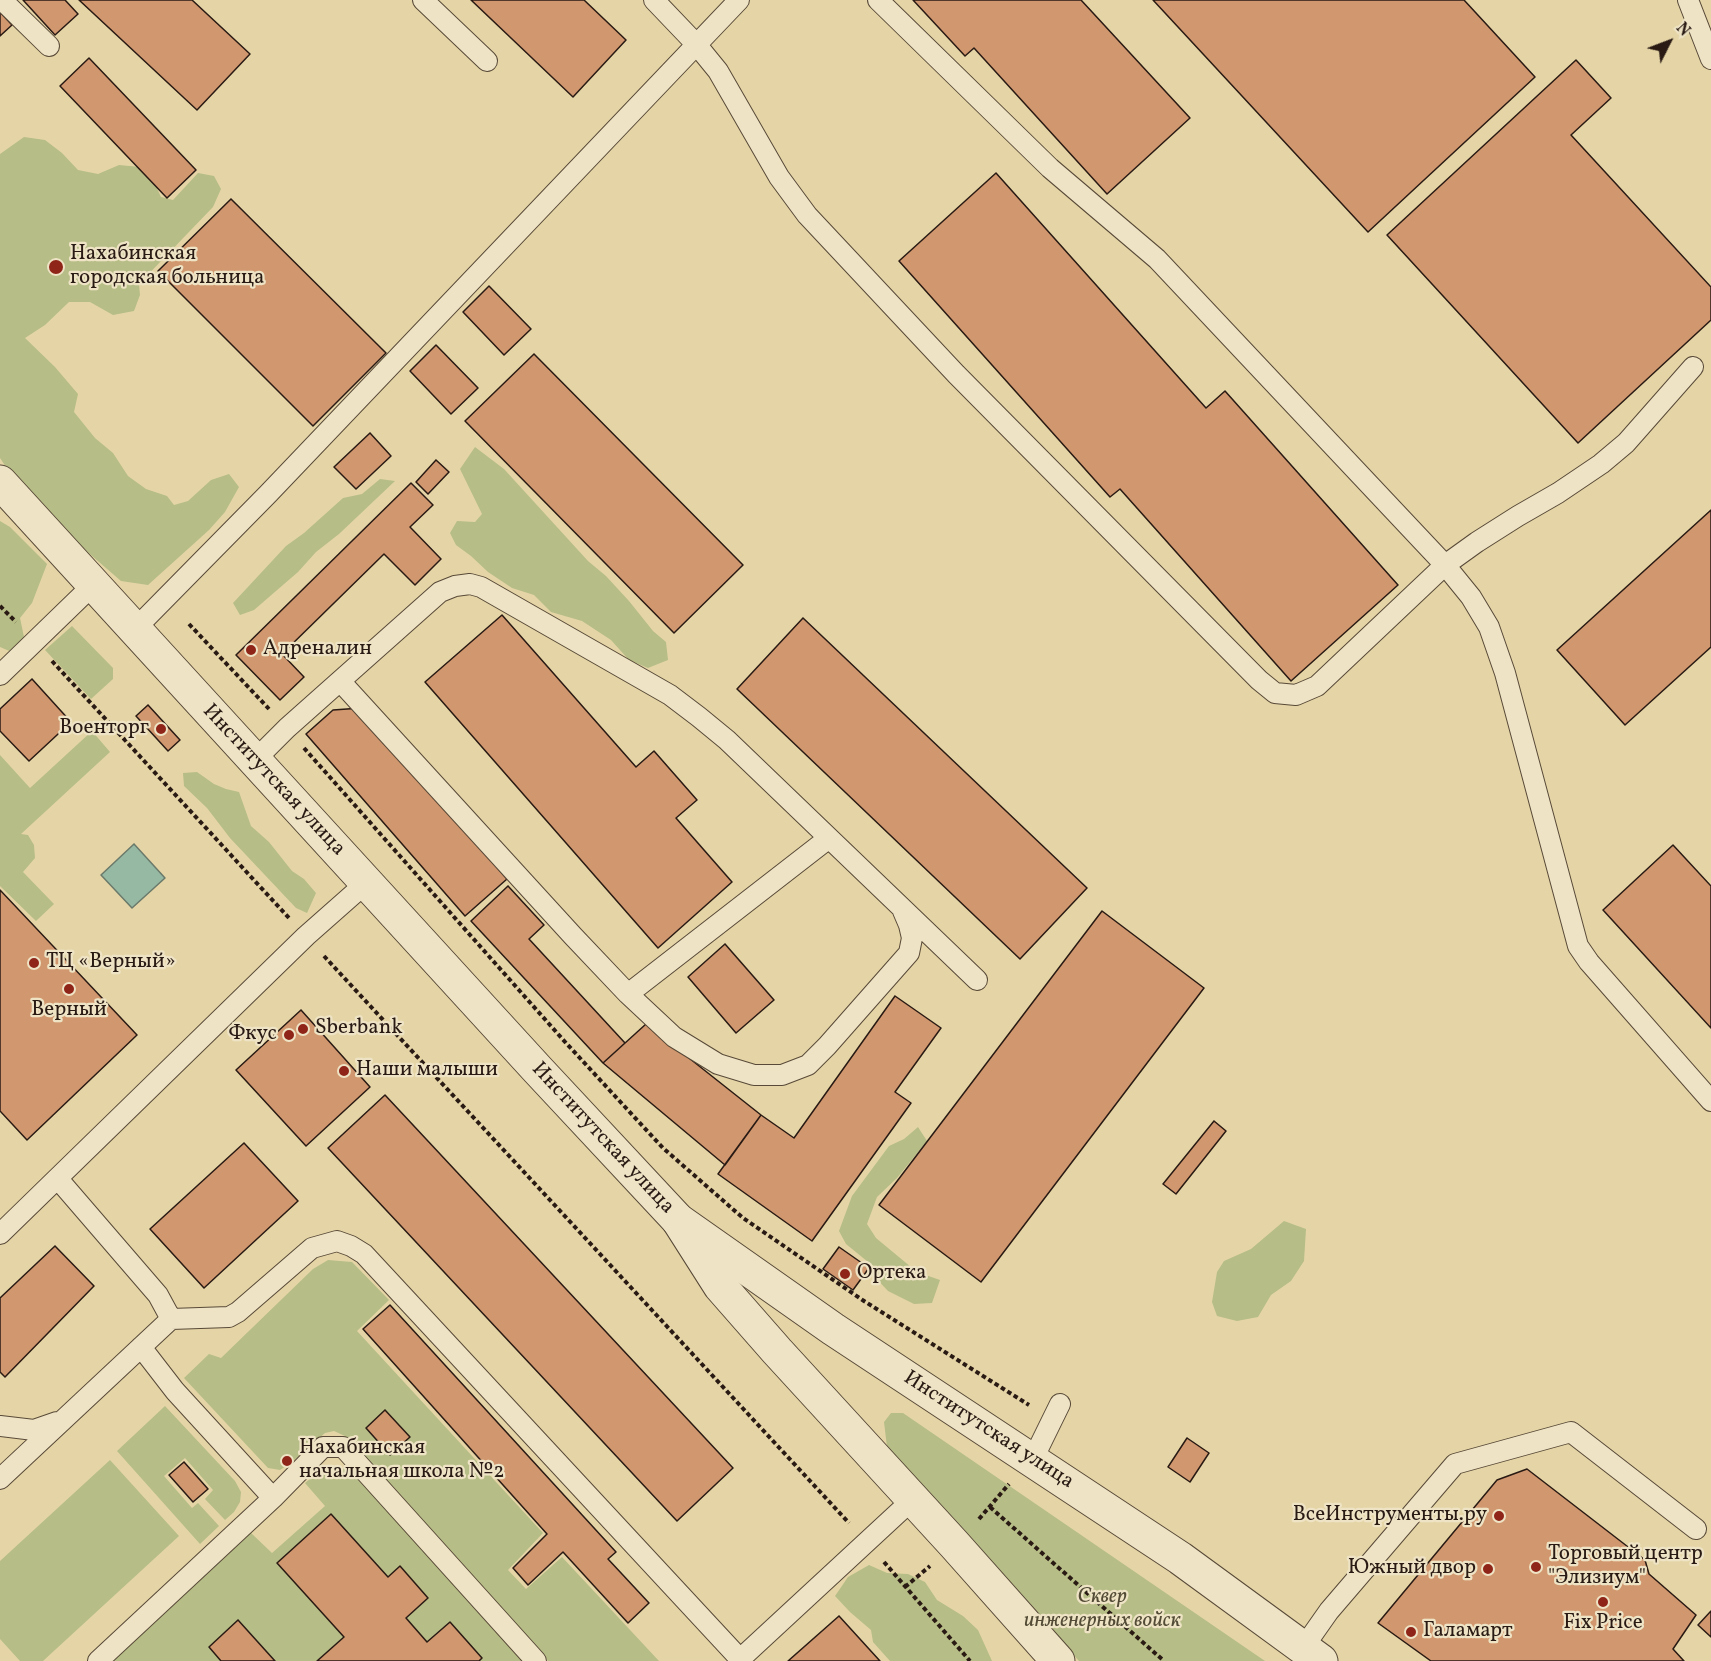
<!DOCTYPE html>
<meta charset="utf-8">
<style>
body{margin:0}
#map{position:relative;width:1711px;height:1661px;overflow:hidden;background:#e5d5a6;font-family:Vollkorn,serif}
canvas{display:block}
.north{position:absolute;left:1639px;top:12px;width:60px;height:60px;-webkit-text-stroke:4px #eee4c5;paint-order:stroke;rotate:48deg;font-size:16px;font-weight:700;line-height:24px;text-align:center;color:#291a14}
.north::after{content:'';display:block;margin:auto;width:21px;height:27px;background:#291a14;clip-path:polygon(50% 0,100% 100%,50% 72%,0 100%)}
</style>
<div id="map">
<canvas width="1711" height="1661"></canvas>
<div class="north">N</div>
</div>
<script>
const ctx = document.querySelector('canvas').getContext('2d');
ctx.lineJoin = 'round';
function fillPath(path, color) {
  ctx.fillStyle = color;
  ctx.fill(path, 'evenodd');
}
function toPath(rows) {
  const path = new Path2D();
  for (const r of rows) {
    path.moveTo(r[0], r[1]);
    for (let i = 2; i < r.length; i += 2) path.lineTo(r[i], r[i + 1]);
  }
  return path;
}
function trace(path, color, width, dash) {
  ctx.strokeStyle = color;
  ctx.lineWidth = width;
  ctx.lineCap = dash ? 'butt' : 'round';
  ctx.setLineDash(dash || []);
  ctx.stroke(path);
}
function label(font, color, halo, rows, align = 'center') {
  ctx.font = font + ' Vollkorn,serif';
  ctx.lineWidth = 4.5;
  ctx.setLineDash([]);
  ctx.textBaseline = 'middle';
  ctx.strokeStyle = halo;
  ctx.fillStyle = color;
  for (const [text, x, y, turn = 0] of rows) {
    ctx.save();
    ctx.translate(x, y);
    ctx.rotate((+turn || 0) * Math.PI / 180);
    ctx.textAlign = isNaN(turn) ? turn : align;
    if (halo) ctx.strokeText(text, 0, 0);
    ctx.fillText(text, 0, 0);
    ctx.restore();
  }
}
fillPath(toPath([
 [24,137,45,140,62,153,78,170,98,174,119,165,140,167,153,180,161,197,173,200,198,173,214,176,221,189,213,207,139,284,140,295,134,311,113,315,90,302,69,302,45,325,25,338,55,367,78,394,74,412,95,438,113,453,128,476,146,489,167,496,174,505,188,501,211,480,229,474,239,487,225,512,209,530,148,585,121,581,62,530,16,482,0,458,0,154],
 [475,447,504,469,588,561,606,576,629,601,653,631,666,642,668,660,648,668,629,660,611,640,582,621,551,612,534,595,512,588,488,572,471,556,456,545,450,533,457,521,475,522,482,514,460,469],
 [380,479,395,481,339,534,316,552,298,572,254,610,240,615,233,603,286,546,304,533,343,498,362,494],
 [0,521,10,527,47,564,32,603,20,618,24,637,14,653,0,647],
 [72,626,113,668,113,679,91,699,45,650],
 [92,731,110,752,21,834,28,835,34,845,35,858,23,872,54,904,36,921,0,886,0,755,30,788],
 [197,772,214,784,226,789,239,792,251,826,269,842,292,871,304,879,316,893,307,913,296,908,230,838,207,808,184,786,183,773],
 [918,1127,927,1141,897,1178,877,1197,867,1224,876,1238,917,1272,940,1280,932,1303,914,1304,888,1291,873,1275,873,1266,846,1244,839,1231,852,1196,889,1146,904,1139],
 [1284,1221,1306,1229,1304,1261,1291,1281,1271,1295,1258,1317,1237,1321,1217,1316,1212,1302,1217,1272,1224,1261,1251,1249],
 [328,1260,352,1262,389,1300,357,1331,543,1533,508,1570,526,1589,562,1557,659,1661,548,1661,345,1436,334,1431,325,1433,292,1462,280,1470,268,1468,184,1378,209,1354,221,1358,313,1269],
 [165,1406,235,1481,241,1492,240,1502,234,1512,225,1520,205,1499,213,1490,185,1458,164,1476,192,1508,198,1503,219,1526,200,1544,117,1451],
 [891,1413,903,1413,1265,1661,1079,1661,887,1447,884,1422],
 [110,1460,179,1536,43,1661,20,1661,0,1639,0,1561],
 [336,1467,350,1470,527,1661,479,1661,482,1658,427,1642,406,1618,428,1597,400,1566,388,1577,331,1514,277,1563,344,1637,317,1661,275,1661,238,1620,209,1647,221,1661,113,1661,117,1651,250,1532,272,1553,325,1506,305,1483,321,1470],
 [869,1565,887,1573,908,1574,925,1582,937,1600,963,1616,978,1630,992,1661,890,1661,873,1642,871,1630,850,1612,835,1596,848,1577]
]), '#b6bd86');
const water = toPath([
 [134,844,165,878,132,908,101,875,134,844]
]);
fillPath(water, '#96b9a4');
trace(water, '#6a796a', 1.5);
const building = toPath([
 [23,0,65,0,78,14,55,35,23,0],
 [79,0,192,0,250,54,197,110,79,0],
 [471,0,584,0,626,40,573,97,471,0],
 [913,0,1081,0,1190,118,1107,194,974,48,965,56,913,0],
 [1153,0,1464,0,1535,77,1368,232,1153,0],
 [0,12,12,25,0,36,0,12],
 [89,58,196,170,167,198,60,86,89,58],
 [1576,60,1611,98,1571,135,1711,287,1711,320,1578,443,1387,235,1576,60],
 [996,173,1206,408,1225,391,1398,585,1291,681,1120,489,1110,497,899,261,996,173],
 [231,199,386,353,313,426,158,271,231,199],
 [489,286,531,329,504,355,463,312,489,286],
 [436,345,478,388,451,414,410,371,436,345],
 [534,354,743,565,674,633,465,421,534,354],
 [370,433,391,456,356,489,334,467,370,433],
 [436,460,449,472,428,494,416,482,436,460],
 [411,483,433,505,410,527,441,559,415,585,384,554,282,654,304,677,280,700,236,655,411,483],
 [1711,510,1711,647,1625,725,1557,650,1711,510],
 [502,615,636,767,654,751,697,800,676,818,732,882,658,948,425,682,502,615],
 [803,618,1087,888,1020,959,737,689,803,618],
 [32,679,71,722,29,761,0,731,0,709,32,679],
 [148,705,180,740,168,751,136,716,148,705],
 [361,708,507,879,465,916,306,734,333,710,361,708],
 [1673,845,1711,886,1711,1028,1603,910,1673,845],
 [508,886,544,925,529,939,625,1043,603,1063,471,921,508,886],
 [0,890,137,1035,27,1140,0,1111,0,890],
 [1102,911,1204,988,981,1282,879,1205,1102,911],
 [725,944,774,1000,736,1033,688,977,725,944],
 [895,996,941,1028,895,1092,911,1103,812,1241,718,1174,761,1115,794,1138,895,996],
 [301,1010,370,1087,306,1146,236,1070,301,1010],
 [646,1024,761,1115,725,1165,603,1063,646,1024],
 [385,1095,733,1468,677,1521,328,1148,385,1095],
 [1214,1121,1226,1131,1176,1194,1163,1184,1214,1121],
 [244,1143,298,1201,204,1288,150,1229,244,1143],
 [55,1246,94,1286,5,1377,0,1372,0,1298,55,1246],
 [839,1247,869,1268,853,1290,823,1269,839,1247],
 [390,1305,616,1552,608,1559,649,1603,628,1623,563,1552,528,1585,513,1568,547,1534,363,1329,390,1305],
 [385,1410,410,1437,390,1455,366,1428,385,1410],
 [1187,1438,1209,1453,1190,1482,1168,1467,1187,1438],
 [184,1462,208,1489,193,1502,169,1475,184,1462],
 [1527,1469,1645,1560,1649,1574,1696,1615,1673,1649,1684,1661,1431,1661,1378,1623,1497,1480,1527,1469],
 [331,1514,388,1577,400,1566,428,1598,406,1618,427,1642,450,1622,482,1658,479,1661,317,1661,344,1637,277,1563,331,1514],
 [1711,1611,1711,1637,1698,1625,1711,1611],
 [839,1616,880,1661,788,1661,839,1616],
 [238,1620,275,1661,221,1661,209,1647,238,1620]
]);
fillPath(building, '#d1976e');
trace(building, '#291a14', 1.5);
const service = toPath([
 [2,0,49,46],
 [423,0,487,61],
 [654,0,696,44,718,71,779,177,807,215,956,374,1259,680,1275,693,1296,695,1317,686,1445,565,1157,259,1050,168,878,0],
 [1688,0,1711,59],
 [1693,367,1626,443,1601,464,1558,493,1518,516,1477,542,1445,565,1471,597,1489,627,1505,673,1578,946,1589,962,1711,1101],
 [135,629,268,494,739,0],
 [0,675,94,584],
 [340,681,573,936,628,994,674,1037,718,1064,754,1075,782,1075,808,1065,827,1046,909,953,912,938,909,925,903,911],
 [254,761,287,728,440,592,455,586,470,584,481,587,670,695,699,717,727,740,977,980],
 [628,994,829,838],
 [0,1234,306,936,366,883],
 [171,1319,229,1317,238,1312,312,1248,337,1241,351,1246,364,1254,740,1659],
 [141,1347,175,1391,273,1498],
 [0,1426,34,1430,57,1422],
 [1033,1459,1060,1404],
 [0,1479,171,1319,158,1295,58,1179],
 [1303,1648,1329,1611,1455,1464,1571,1432,1696,1529],
 [98,1661,273,1498,323,1447,343,1447,536,1661],
 [738,1661,912,1500]
]);
const minor = toPath([
 [678,1220,720,1286,777,1351,954,1544,1058,1661]
]);
const tertiary = toPath([
 [0,482,538,1070,678,1220,833,1329,1180,1558,1321,1661]
]);
trace(service, '#584938', 22);
trace(minor, '#584938', 35);
trace(tertiary, '#584938', 35);
trace(toPath([
 [0,606,16,622],
 [189,624,269,709],
 [52,661,289,918],
 [304,748,566,1043,663,1148,743,1218,864,1301,1029,1405],
 [324,956,849,1523],
 [990,1507,1164,1661],
 [979,1519,1009,1484],
 [884,1562,970,1661],
 [905,1587,930,1566]
]), '#291a14', 4, [4.5, 3]);
trace(service, '#eee4c5', 20);
trace(minor, '#eee4c5', 33);
trace(tertiary, '#eee4c5', 33);
for (const [x, y, r, color] of [
 [56,267,8,"#8f2418"],
 [251,650,6,"#8f2418"],
 [161,729,6,"#8f2418"],
 [34,963,6,"#8f2418"],
 [69,989,6,"#8f2418"],
 [303,1029,6,"#8f2418"],
 [289,1035,6,"#8f2418"],
 [344,1071,6,"#8f2418"],
 [845,1274,6,"#8f2418"],
 [287,1461,6,"#8f2418"],
 [1499,1516,6,"#8f2418"],
 [1536,1567,6,"#8f2418"],
 [1488,1569,6,"#8f2418"],
 [1603,1602,6,"#8f2418"],
 [1411,1632,6,"#8f2418"]
]) {
  const dot = new Path2D();
  dot.arc(x, y, r, 0, 2 * Math.PI);
  ctx.fillStyle = color;
  ctx.fill(dot);
  trace(dot, '#eee4c5', 2);
}
label('21px', '#291a14', '#eee4c5', [
 ["Нахабинская",70,255],
 ["городская больница",70,279],
 ["Адреналин",263,650],
 ["Военторг",149,729,"right"],
 ["ТЦ «Верный»",46,963],
 ["Верный",69,1011,"center"],
 ["Sberbank",315,1029],
 ["Фкус",277,1035,"right"],
 ["Наши малыши",356,1071],
 ["Ортека",857,1274],
 ["Нахабинская",299,1449],
 ["начальная школа №2",299,1473],
 ["ВсеИнструменты.ру",1487,1516,"right"],
 ["Торговый центр",1548,1555],
 ["\"Элизиум\"",1548,1579],
 ["Южный двор",1476,1569,"right"],
 ["Fix Price",1603,1624,"center"],
 ["Галамарт",1423,1632]
], 'left');
label('21px', '#291a14', '#eee4c5', [
 ["Институтская улица",273,781,47],
 ["Институтская улица",602,1139,47],
 ["Институтская улица",988,1431,33]
]);
label('italic 21px', '#534b36', '#eee4c5', [
 ["Сквер",1102,1598],
 ["инженерных войск",1102,1622]
]);
</script>
